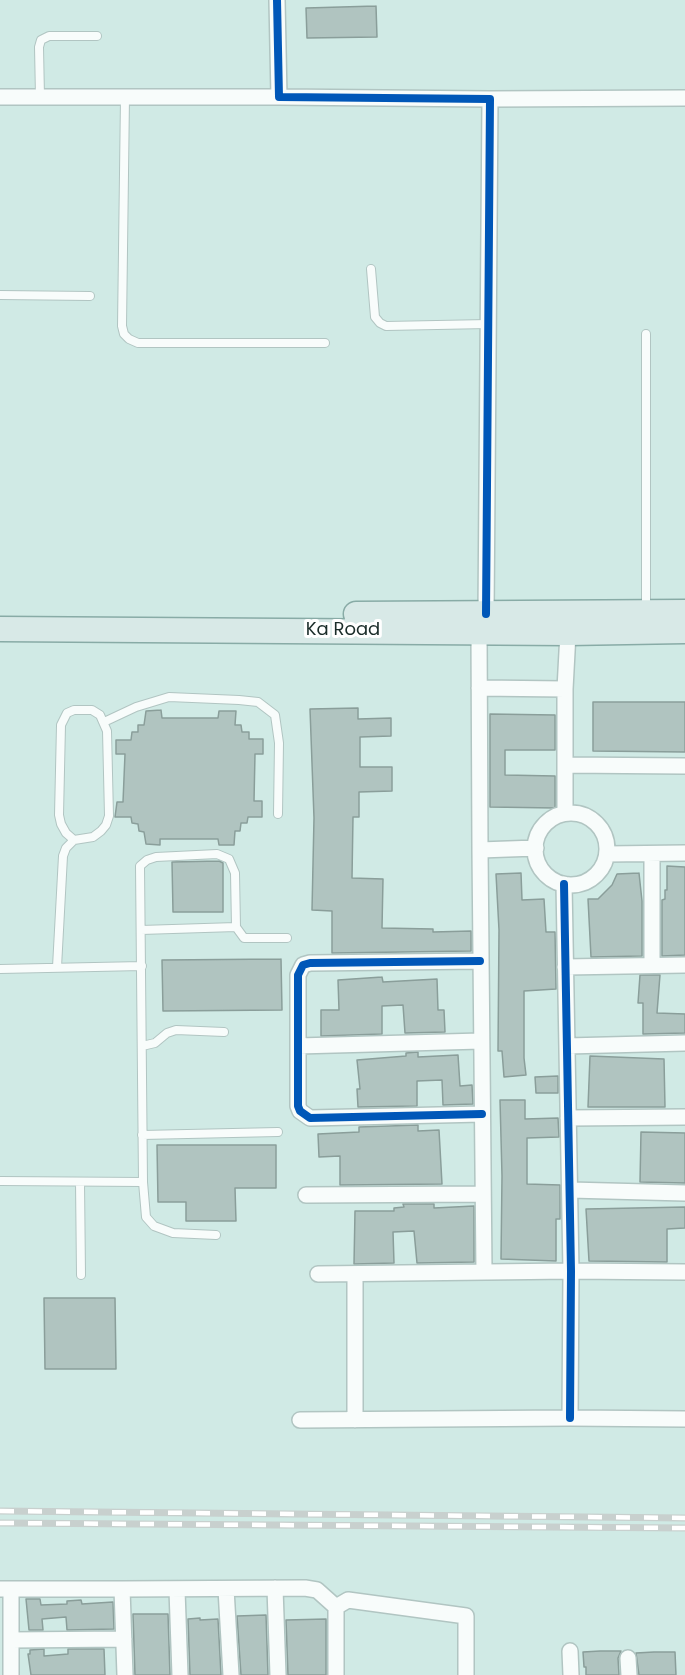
<!DOCTYPE html>
<style>
body{margin:0}
canvas{display:block;background:#d0eae5}
</style>
<canvas width="685" height="1675"></canvas>
<script>
const ctx = document.querySelector('canvas').getContext('2d');
ctx.lineJoin = 'round';
function fillPath(path, color) {
  ctx.fillStyle = color;
  ctx.fill(path, 'evenodd');
}
function toPath(rows) {
  const path = new Path2D();
  for (const r of rows) {
    if (r.length === 3) {
      path.moveTo(r[0] + r[2], r[1]);
      path.arc(r[0], r[1], r[2], 0, 2 * Math.PI);
      continue;
    }
    path.moveTo(r[0], r[1]);
    for (let i = 2; i < r.length; i += 2) path.lineTo(r[i], r[i + 1]);
  }
  return path;
}
function trace(path, color, width, dash) {
  ctx.strokeStyle = color;
  ctx.lineWidth = width;
  ctx.lineCap = dash ? 'butt' : 'round';
  ctx.setLineDash(dash || []);
  ctx.stroke(path);
}
function label(font, color, halo, rows, align = 'center') {
  ctx.font = font + ' Poppins,sans-serif';
  ctx.lineWidth = 6;
  ctx.setLineDash([]);
  ctx.textBaseline = 'middle';
  ctx.strokeStyle = halo;
  ctx.fillStyle = color;
  for (const [text, x, y, turn = 0] of rows) {
    ctx.save();
    ctx.translate(x, y);
    ctx.rotate((+turn || 0) * Math.PI / 180);
    ctx.textAlign = isNaN(turn) ? turn : align;
    if (halo) ctx.strokeText(text, 0, 0);
    ctx.fillText(text, 0, 0);
    ctx.restore();
  }
}
const building = toPath([
 [376,6,377,37,307,38,306,8,376,6],
 [593,702,685,702,685,752,593,751,593,702],
 [358,708,358,719,391,718,391,736,360,737,360,767,392,767,392,791,359,792,359,817,353,817,352,878,383,879,382,928,433,929,433,932,471,931,471,951,332,953,332,911,312,910,314,818,310,709,358,708],
 [161,710,162,718,218,718,219,711,236,711,235,725,241,725,242,732,249,732,249,739,263,739,263,754,255,754,254,801,262,801,262,817,248,817,247,823,241,823,240,831,235,831,234,845,219,845,218,839,160,839,160,845,146,844,144,832,139,831,138,824,132,823,131,817,115,817,117,802,123,802,125,754,116,754,116,740,131,740,132,732,138,732,138,725,144,725,146,711,161,710],
 [490,714,555,715,555,750,505,750,505,775,555,776,555,808,490,807,490,714],
 [219,861,223,863,223,912,173,912,172,862,219,861],
 [667,866,685,867,685,955,662,956,662,900,665,899,665,890,667,890,667,866],
 [521,873,522,900,544,899,546,932,555,932,556,989,524,991,524,1058,526,1075,504,1077,502,1051,498,1051,499,930,496,874,521,873],
 [639,873,642,901,642,956,591,957,588,899,598,899,612,885,617,874,639,873],
 [281,959,282,1010,163,1011,162,960,281,959],
 [640,975,660,975,657,1013,685,1014,685,1033,643,1034,643,1003,638,1003,640,975],
 [382,977,383,982,437,979,438,1010,444,1010,445,1032,405,1033,403,1005,382,1006,382,1034,321,1036,321,1010,339,1010,338,980,382,977],
 [418,1052,418,1057,458,1055,460,1086,472,1085,473,1104,443,1105,442,1080,417,1081,417,1106,358,1107,357,1089,360,1089,357,1060,406,1056,406,1053,418,1052],
 [590,1056,664,1059,665,1107,588,1107,590,1056],
 [558,1076,558,1093,536,1093,535,1077,558,1076],
 [500,1100,525,1100,525,1119,558,1118,559,1137,527,1138,527,1184,560,1185,560,1219,556,1219,556,1261,501,1259,502,1176,500,1100],
 [418,1125,418,1131,439,1130,442,1184,340,1185,340,1156,319,1157,318,1134,359,1132,359,1127,418,1125],
 [641,1132,685,1133,685,1183,640,1182,641,1132],
 [157,1145,276,1145,276,1188,235,1188,236,1221,186,1221,186,1202,158,1202,157,1145],
 [403,1204,434,1204,434,1208,474,1206,474,1262,417,1263,414,1231,393,1232,394,1263,354,1264,355,1211,394,1211,394,1208,404,1207,403,1204],
 [685,1207,685,1228,667,1229,667,1262,589,1261,586,1209,685,1207],
 [44,1298,115,1298,116,1369,45,1369,44,1298],
 [26,1599,40,1599,41,1605,67,1604,67,1601,81,1600,82,1604,113,1602,114,1629,67,1630,66,1617,42,1619,43,1630,29,1630,26,1599],
 [133,1614,168,1614,170,1675,135,1675,133,1614],
 [266,1615,268,1675,241,1675,237,1616,266,1615],
 [200,1618,200,1620,218,1619,221,1675,190,1675,188,1619,200,1618],
 [326,1619,326,1675,288,1675,286,1620,326,1619],
 [44,1649,44,1656,68,1654,68,1649,104,1649,105,1675,31,1675,28,1654,30,1654,30,1650,44,1649],
 [600,1651,621,1651,618,1658,619,1675,586,1675,586,1667,584,1667,583,1652,600,1651],
 [654,1652,675,1652,676,1675,639,1675,636,1653,654,1652]
]);
fillPath(building, '#b0c4c0');
trace(building, '#8a9e9a', 1.5);
const service = toPath([
 [40,97,39,47,41,40,49,36,97,36],
 [125,97,122,326,124,334,129,339,138,343,325,343],
 [371,269,375,317,380,323,386,326,488,324],
 [0,295,90,296],
 [646,609,646,334],
 [104,722,136,707,169,697,239,700,258,702,275,715,279,743,278,814],
 [236,927,244,938,287,938],
 [141,930,236,927,235,873,229,859,217,854,156,857,147,860,140,866,143,1182,146,1217,154,1226,173,1233,216,1235],
 [57,967,63,856,66,848,74,840,93,837,101,831,106,825,109,816,107,731,100,715,92,710,74,710,67,713,61,725,59,815,61,824,66,833,74,840],
 [0,969,142,966],
 [142,1046,155,1043,167,1033,176,1030,224,1032],
 [142,1135,278,1132],
 [0,1181,143,1182],
 [80,1182,81,1275]
]);
const minor = toPath([
 [277,0,279,97,490,99,486,614],
 [0,97,279,97],
 [490,99,685,98],
 [479,631,480,850],
 [479,688,565,689],
 [565,765,685,766],
 [565,813,565,689,568,633],
 [571,849,36],
 [607,854,685,853],
 [652,854,652,965],
 [564,884,571,1271,570,1418],
 [480,961,310,963,303,965,298,975,298,1106,300,1111,310,1118,482,1114],
 [565,967,685,965],
 [298,1046,481,1041],
 [567,1046,685,1043],
 [568,1118,685,1117],
 [570,1190,685,1193],
 [306,1195,483,1194],
 [484,1272,480,850,536,848],
 [318,1274,571,1271,685,1272],
 [300,1420,570,1418,685,1419],
 [355,1420,355,1274],
 [275,1588,278,1675],
 [0,1589,122,1589,125,1675],
 [122,1589,305,1588,317,1590,336,1607,336,1675],
 [226,1589,231,1675],
 [11,1590,11,1675],
 [177,1590,180,1675],
 [336,1607,348,1600,466,1616,466,1675],
 [11,1640,124,1639],
 [570,1651,571,1675],
 [628,1658,629,1675]
]);
const primary = toPath([
 [356,614,685,612],
 [0,629,568,633,685,631]
]);
trace(service, '#b1c5c2', 10);
trace(minor, '#b1c5c2', 18);
trace(primary, '#88aba6', 27);
trace(service, '#f8fcfb', 8);
trace(minor, '#f8fcfb', 15);
trace(primary, '#d8e9e7', 24);
const rail = toPath([
 [0,1511,685,1518],
 [0,1523,685,1528]
]);
trace(rail, '#c8d0ce', 7);
trace(rail, '#fff', 4.5, [14]);
trace(toPath([
 [277,0,279,97,490,99,486,614],
 [564,884,571,1271,570,1418],
 [480,961,310,963,303,965,298,975,298,1106,300,1111,310,1118,482,1114]
]), '#0057b8', 8);
label('18px', '#1a2c29', '#fff', [
 ["Ka Road",343,630]
]);
</script>
